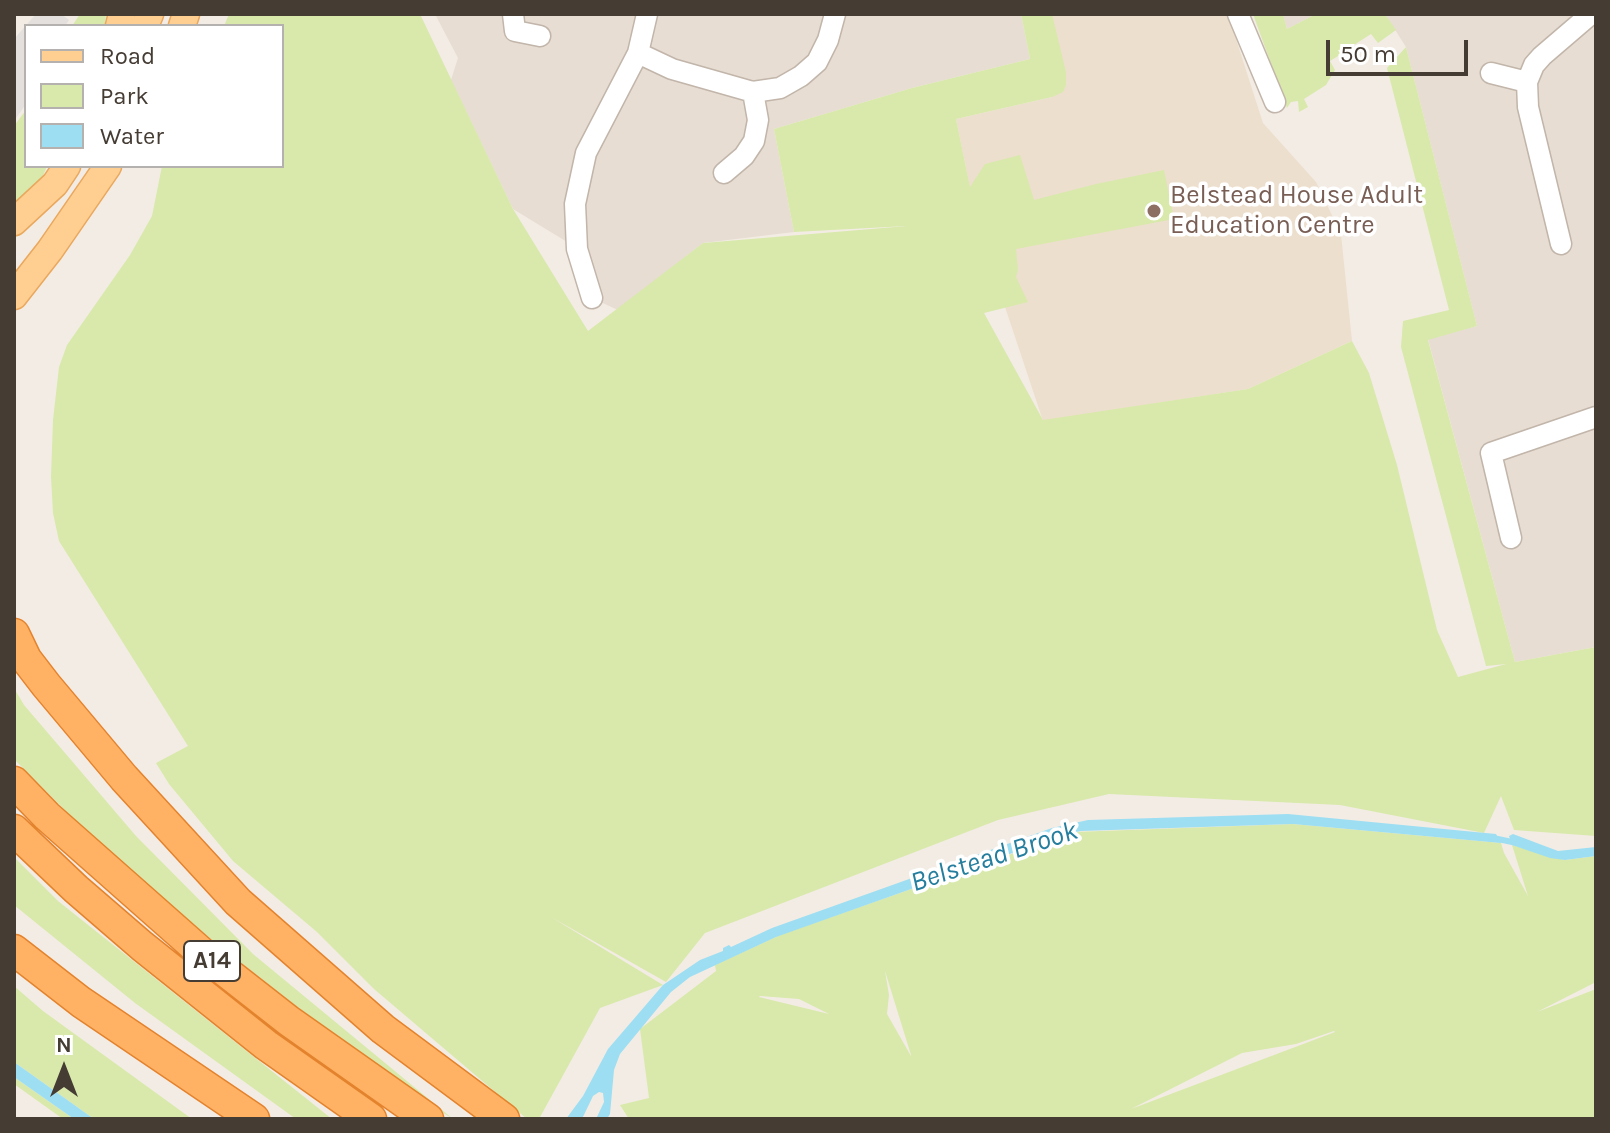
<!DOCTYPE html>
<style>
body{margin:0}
#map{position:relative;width:1610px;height:1133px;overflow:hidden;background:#f3ece4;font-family:Karla,sans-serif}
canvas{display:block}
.frame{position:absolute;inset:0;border:16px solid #453c34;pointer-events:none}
.legend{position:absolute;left:24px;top:24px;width:260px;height:144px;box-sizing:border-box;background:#fff;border:2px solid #b5b1ae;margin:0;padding:10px 14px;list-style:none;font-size:24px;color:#453c34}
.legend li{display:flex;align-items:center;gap:16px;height:40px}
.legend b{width:40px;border:2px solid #b5b1ae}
.north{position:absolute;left:24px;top:1029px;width:80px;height:80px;-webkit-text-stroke:6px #fff;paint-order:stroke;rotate:0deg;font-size:22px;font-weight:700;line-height:32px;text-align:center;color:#453c34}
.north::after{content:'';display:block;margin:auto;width:28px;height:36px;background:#453c34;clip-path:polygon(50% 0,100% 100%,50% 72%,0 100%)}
.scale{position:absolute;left:1326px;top:40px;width:142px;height:36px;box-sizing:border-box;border:4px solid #453c34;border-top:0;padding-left:10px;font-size:24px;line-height:28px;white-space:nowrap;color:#453c34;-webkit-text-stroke:6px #fff;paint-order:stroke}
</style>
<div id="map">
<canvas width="1610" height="1133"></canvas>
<div class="frame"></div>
<ul class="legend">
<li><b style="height:10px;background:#ffce91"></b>Road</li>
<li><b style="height:22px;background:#d8e9ab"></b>Park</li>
<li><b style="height:22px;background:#9ddef3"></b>Water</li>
</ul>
<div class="north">N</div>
<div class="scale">50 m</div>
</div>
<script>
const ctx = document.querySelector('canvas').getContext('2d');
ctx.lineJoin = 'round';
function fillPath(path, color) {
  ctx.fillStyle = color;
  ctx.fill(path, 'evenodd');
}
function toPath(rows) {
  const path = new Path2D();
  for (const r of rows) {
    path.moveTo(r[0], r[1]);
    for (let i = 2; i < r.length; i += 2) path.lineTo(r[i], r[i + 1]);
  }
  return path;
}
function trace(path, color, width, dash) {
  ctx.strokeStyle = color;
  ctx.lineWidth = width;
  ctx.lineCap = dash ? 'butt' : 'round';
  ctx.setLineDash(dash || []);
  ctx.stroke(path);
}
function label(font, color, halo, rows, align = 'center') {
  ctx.font = font + ' Karla,sans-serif';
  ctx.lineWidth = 7;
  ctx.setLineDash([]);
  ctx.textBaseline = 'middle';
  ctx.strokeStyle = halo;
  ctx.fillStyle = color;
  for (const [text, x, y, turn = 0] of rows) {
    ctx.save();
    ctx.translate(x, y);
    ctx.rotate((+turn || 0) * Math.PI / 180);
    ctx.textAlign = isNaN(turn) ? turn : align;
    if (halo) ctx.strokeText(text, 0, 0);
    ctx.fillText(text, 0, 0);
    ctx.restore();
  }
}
fillPath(toPath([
 [435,14,1021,14,1030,59,912,88,774,129,794,232,703,243,618,310,592,298,577,248,513,209,451,80,458,58],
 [1283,14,1316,14,1287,29],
 [1385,14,1596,14,1596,647,1515,662,1428,339,1477,326,1406,47]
]), '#e7ddd2');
fillPath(toPath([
 [1051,14,1228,14,1263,123,1316,182,1341,234,1352,341,1248,389,1043,421,1005,307,970,188,956,119,1052,97]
]), '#eddfcd');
fillPath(toPath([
 [80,14,106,14,105,26,72,26],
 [229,14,420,14,513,209,588,331,703,243,907,226,794,232,774,129,912,88,1030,59,1021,14,1052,14,1066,72,1066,85,1063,92,1052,97,956,119,970,187,985,164,1020,155,1034,200,1096,184,1164,170,1174,219,1016,249,1018,270,1016,277,1028,302,984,313,1043,420,1248,389,1352,341,1369,373,1397,465,1437,630,1458,677,1506,664,1486,666,1401,347,1403,321,1449,310,1387,68,1406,47,1477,326,1428,340,1515,662,1596,647,1596,836,1514,830,1501,796,1484,833,1340,805,1109,794,998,820,705,933,666,982,551,917,663,985,600,1008,539,1119,527,1119,374,989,317,932,233,861,169,784,156,763,188,746,59,541,53,513,51,477,53,420,59,367,67,345,130,255,152,216,162,166,282,166,282,26,224,26],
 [1253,14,1283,14,1287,29,1316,14,1385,14,1396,30,1378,43,1371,34,1354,45,1360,55,1352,60,1346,51,1330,61,1335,70,1326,85,1304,99,1308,107,1299,112,1298,101,1291,102,1287,108],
 [26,110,26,166,47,166,38,189,14,207,14,126],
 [14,688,24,705,136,836,253,954,453,1119,390,1080,126,872,14,759],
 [1293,824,1501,843,1504,853,1528,896,1512,845,1565,860,1596,856,1596,982,1537,1012,1596,989,1596,1119,629,1119,620,1105,649,1098,640,1029,716,971,715,965,780,935,1074,832],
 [885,971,911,1055,911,1056,887,1014,889,995],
 [760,996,799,999,829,1014,759,997],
 [1334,1031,1335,1032,1131,1109,1242,1053,1296,1044],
 [14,857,58,901,332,1119,296,1119,135,1003,14,905],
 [14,986,43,1011,192,1119,94,1119,14,1062],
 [14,1077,74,1119,63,1119,14,1084]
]), '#d8e9ab');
fillPath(toPath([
 [36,14,61,14,69,20,65,26,26,26,26,104,14,121,14,39]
]), '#e3e0dd');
fillPath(toPath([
 [1288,814,1496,834,1501,843,1293,824,1081,831,1066,834,776,937,690,977,671,992,620,1054,614,1070,610,1114,607,1119,596,1119,604,1102,603,1093,599,1092,593,1096,582,1119,566,1119,583,1096,608,1049,663,985,700,960,723,951,723,948,729,945,731,947,772,928,1052,828,1088,820],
 [1513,834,1558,851,1596,847,1596,856,1565,860,1550,858,1512,845,1509,836],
 [14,1062,94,1119,74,1119,14,1077]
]), '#9ddef3');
trace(toPath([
 [1493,838,1517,843]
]), '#9ddef3', 6);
const minor = toPath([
 [513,14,515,31,540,36],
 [1238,14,1275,102],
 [638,53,672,69,753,92,780,88,801,76,817,62,828,40,835,14],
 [1491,73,1527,82],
 [724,173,744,156,754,141,758,120,753,92],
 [1561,244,1528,107,1527,82,1534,65,1542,56,1591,14],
 [592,298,577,249,575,204,586,153,638,53,647,14],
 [1511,538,1491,453,1596,417]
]);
const major = toPath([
 [119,26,122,14],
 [145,26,150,14],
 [182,26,186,14],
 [14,222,55,184,67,166],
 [14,296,50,250,108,166]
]);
const highway = toPath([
 [14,634,26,659,46,685,124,778,238,902,383,1029,504,1119],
 [14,782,47,816,202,953,289,1021,428,1119],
 [14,830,76,889,142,946,266,1045,371,1119],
 [14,950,81,1002,254,1119]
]);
trace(minor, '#c2b5aa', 23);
trace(major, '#e9a85d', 29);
trace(highway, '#e4832e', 33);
trace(minor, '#fff', 20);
trace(major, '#ffce91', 26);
trace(highway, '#ffb263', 30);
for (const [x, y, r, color] of [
 [1154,211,8,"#8d6e63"]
]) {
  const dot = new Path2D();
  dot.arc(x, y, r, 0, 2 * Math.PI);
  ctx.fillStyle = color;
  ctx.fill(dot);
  trace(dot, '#fff', 3);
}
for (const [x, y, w] of [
 [212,961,56]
]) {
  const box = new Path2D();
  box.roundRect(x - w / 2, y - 20, w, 40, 6);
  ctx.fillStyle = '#fff';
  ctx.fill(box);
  trace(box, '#453c34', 2);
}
label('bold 24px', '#453c34', null, [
 ["A14",212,961]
]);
label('26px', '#785e54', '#fff', [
 ["Belstead House Adult",1170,196],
 ["Education Centre",1170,226]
], 'left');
label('italic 28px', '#257e9d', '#fff', [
 ["Belstead Brook",994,857,-18]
]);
</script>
